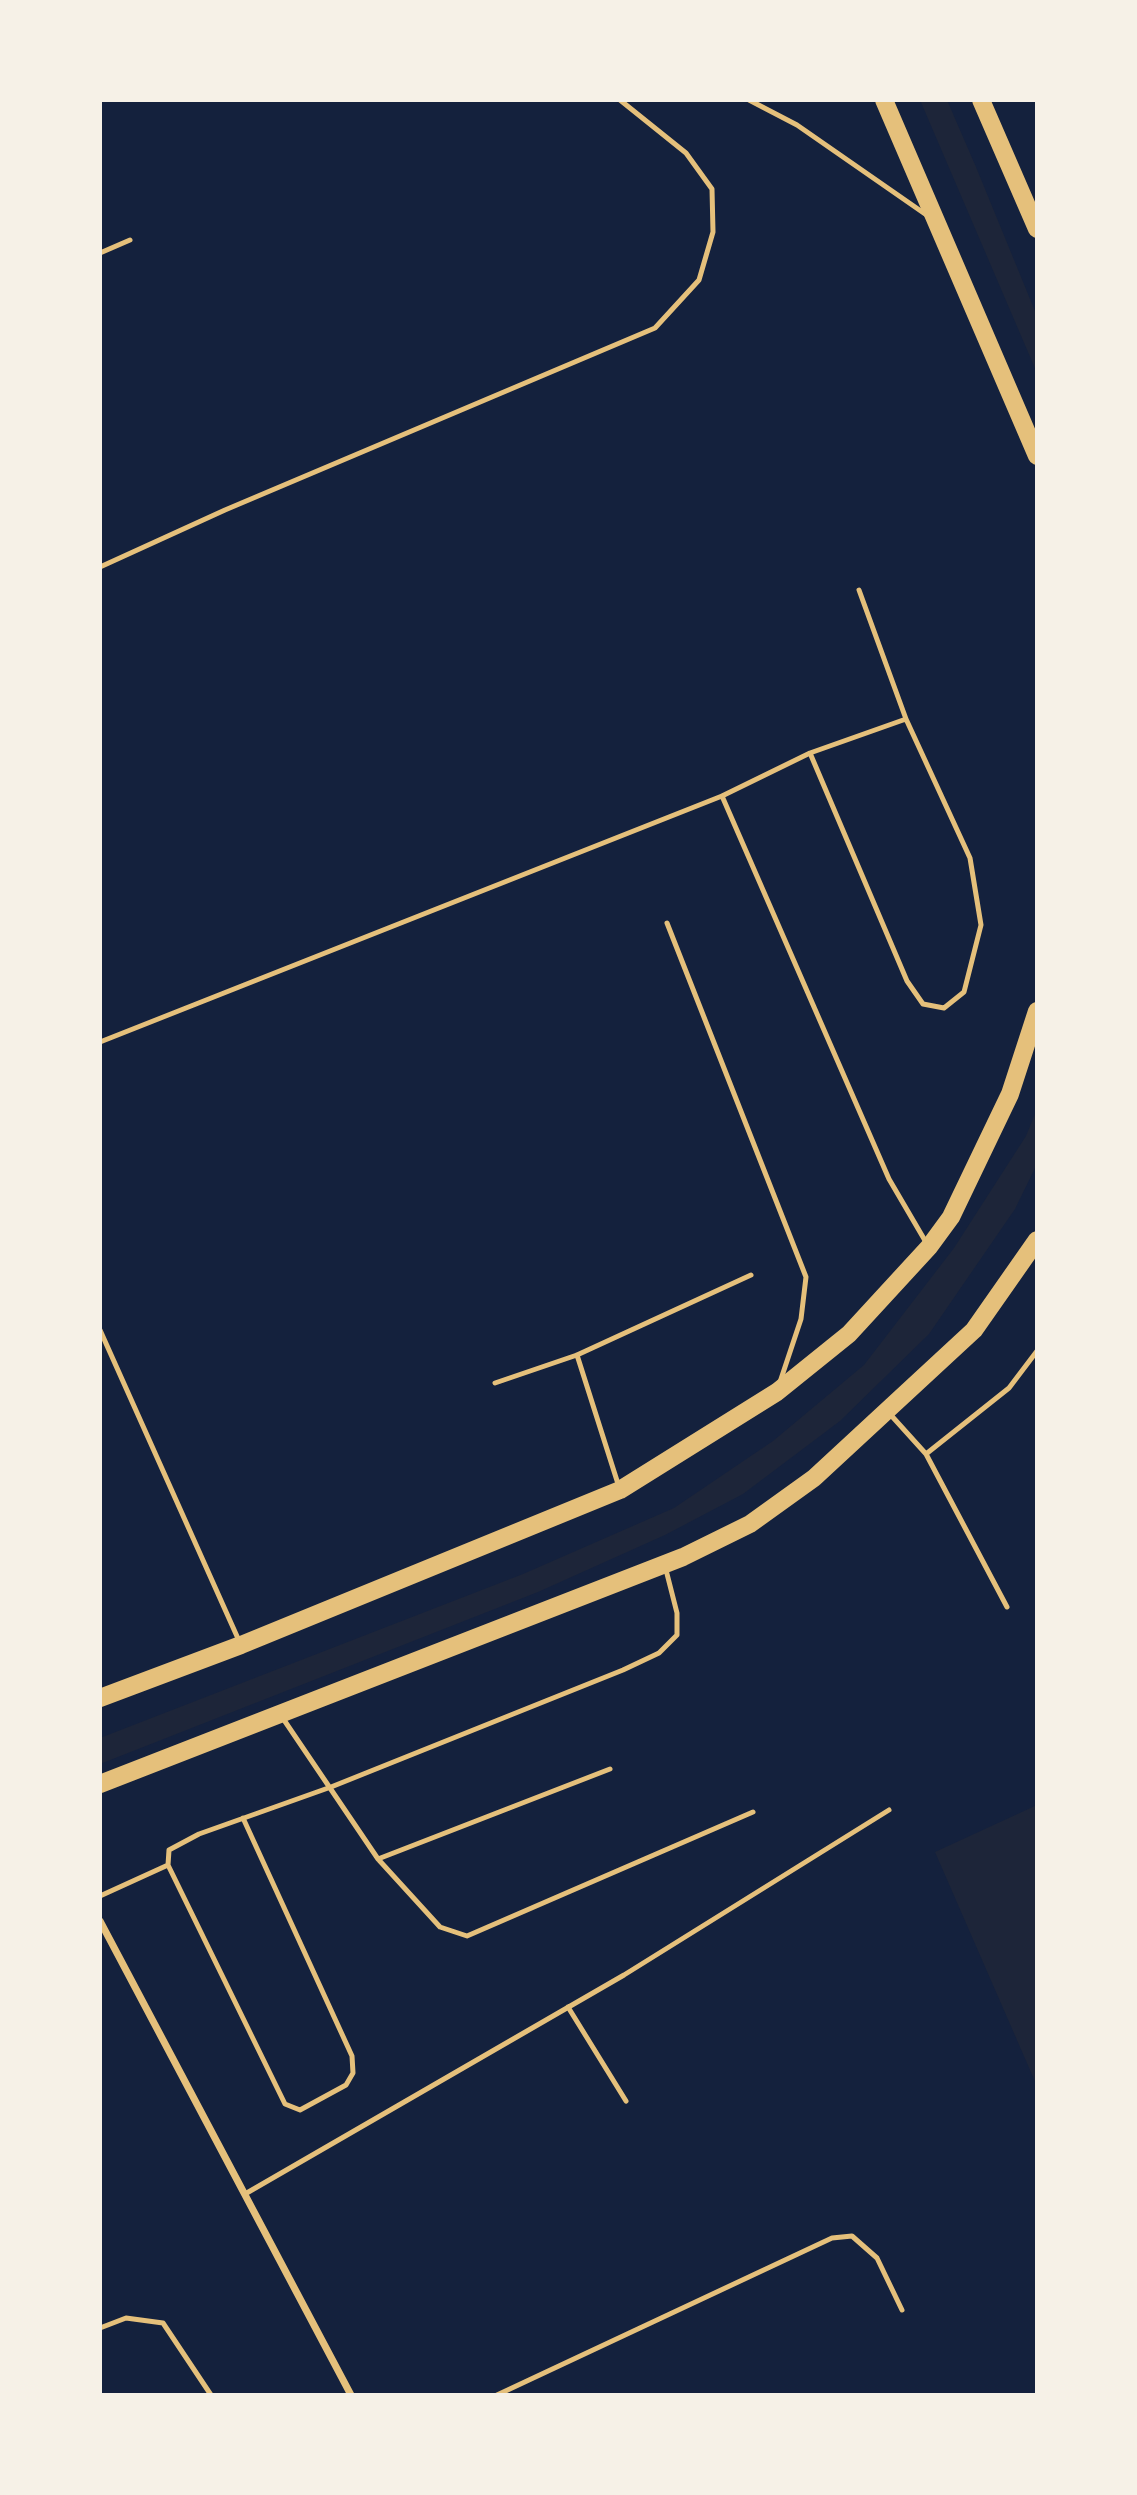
<!DOCTYPE html>
<style>
body{margin:0}
#map{position:relative;width:1137px;height:2495px;overflow:hidden;background:#14213d;font-family:Helvetica,sans-serif}
canvas{display:block}
.frame{position:absolute;inset:0;border:102px solid #f6f1e7;pointer-events:none}
</style>
<div id="map">
<canvas width="1137" height="2495"></canvas>
<div class="frame"></div>
</div>
<script>
const ctx = document.querySelector('canvas').getContext('2d');
ctx.lineJoin = 'round';
function fillPath(path, color) {
  ctx.fillStyle = color;
  ctx.fill(path, 'evenodd');
}
function toPath(rows) {
  const path = new Path2D();
  for (const r of rows) {
    path.moveTo(r[0], r[1]);
    for (let i = 2; i < r.length; i += 2) path.lineTo(r[i], r[i + 1]);
  }
  return path;
}
function trace(path, color, width, dash) {
  ctx.strokeStyle = color;
  ctx.lineWidth = width;
  ctx.lineCap = dash ? 'butt' : 'round';
  ctx.setLineDash(dash || []);
  ctx.stroke(path);
}
fillPath(toPath([
 [920,100,947,100,976,167,1037,316,1037,373],
 [1037,1109,1037,1164,1015,1209,929,1334,840,1421,743,1494,665,1535,538,1592,100,1764,100,1738,523,1574,674,1508,773,1441,864,1365,954,1248,1026,1136],
 [1037,1805,1037,2086,935,1852]
]), '#1d2539');
trace(toPath([
 [749,100,797,125,928,216],
 [100,253,130,240],
 [100,567,225,510,655,328,699,280,713,232,712,189,686,153,620,100],
 [810,753,907,981,923,1004,944,1008,964,992,981,925,970,858,906,719],
 [722,796,810,753,906,719,859,590],
 [667,923,806,1277,801,1319,780,1382],
 [100,1042,722,796,889,1179,927,1244],
 [100,1330,240,1643],
 [577,1355,619,1487],
 [495,1383,577,1355,751,1275],
 [889,1413,926,1454,1009,1388,1037,1351],
 [926,1454,1007,1607],
 [282,1717,378,1859,440,1927,467,1936,753,1812],
 [243,1818,352,2056,353,2073,346,2085,300,2110,285,2104,168,1865,169,1850,199,1834,331,1787,623,1670,659,1653,677,1635,677,1613,665,1566],
 [378,1859,610,1769],
 [100,1896,168,1865],
 [568,2007,626,2101],
 [245,2194,624,1975,889,1810],
 [100,2328,126,2318,163,2323,211,2395],
 [497,2395,832,2238,852,2236,877,2258,902,2310]
]), '#e5c07b', 5);
trace(toPath([
 [100,1921,351,2395]
]), '#e5c07b', 7);
trace(toPath([
 [884,100,1037,456],
 [981,100,1037,229],
 [100,1698,241,1645,620,1490,777,1392,849,1334,929,1247,951,1217,1010,1094,1037,1011],
 [100,1784,683,1557,750,1524,814,1478,974,1330,1037,1240]
]), '#e5c07b', 18);
</script>
